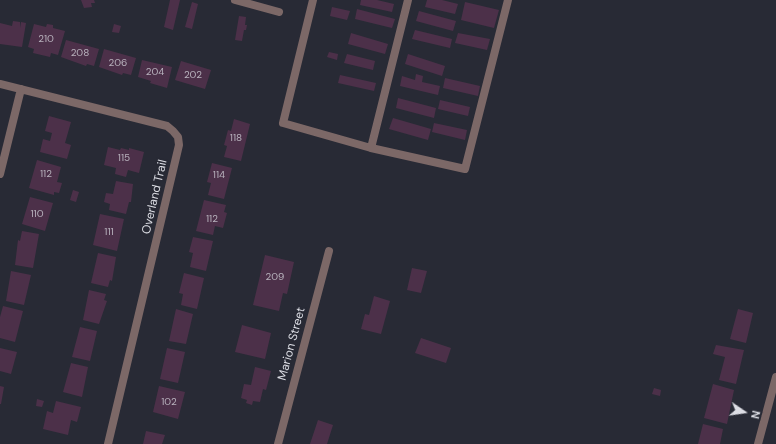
<!DOCTYPE html>
<style>
body{margin:0}
#map{position:relative;width:776px;height:444px;overflow:hidden;background:#282a35;font-family:"DM Sans",sans-serif}
canvas{display:block}
.north{position:absolute;left:724px;top:392px;width:40px;height:40px;-webkit-text-stroke:3px #282a35;paint-order:stroke;rotate:103deg;font-size:11px;font-weight:700;line-height:16px;text-align:center;color:#dcdde4}
.north::after{content:'';display:block;margin:auto;width:14px;height:18px;background:#dcdde4;clip-path:polygon(50% 0,100% 100%,50% 72%,0 100%)}
</style>
<div id="map">
<canvas width="776" height="444"></canvas>
<div class="north">N</div>
</div>
<script>
const ctx = document.querySelector('canvas').getContext('2d');
ctx.lineJoin = 'round';
function fillPath(path, color) {
  ctx.fillStyle = color;
  ctx.fill(path, 'evenodd');
}
function toPath(rows) {
  const path = new Path2D();
  for (const r of rows) {
    path.moveTo(r[0], r[1]);
    for (let i = 2; i < r.length; i += 2) path.lineTo(r[i], r[i + 1]);
  }
  return path;
}
function trace(path, color, width, dash) {
  ctx.strokeStyle = color;
  ctx.lineWidth = width;
  ctx.lineCap = dash ? 'butt' : 'round';
  ctx.setLineDash(dash || []);
  ctx.stroke(path);
}
function label(font, color, halo, rows, align = 'center') {
  ctx.font = font + ' "DM Sans",sans-serif';
  ctx.lineWidth = 3.5;
  ctx.setLineDash([]);
  ctx.textBaseline = 'middle';
  ctx.strokeStyle = halo;
  ctx.fillStyle = color;
  for (const [text, x, y, turn = 0] of rows) {
    ctx.save();
    ctx.translate(x, y);
    ctx.rotate((+turn || 0) * Math.PI / 180);
    ctx.textAlign = isNaN(turn) ? turn : align;
    if (halo) ctx.strokeText(text, 0, 0);
    ctx.fillText(text, 0, 0);
    ctx.restore();
  }
}
fillPath(toPath([
 [81,0,94,0,95,3,91,3,92,7,84,8],
 [170,0,180,0,173,30,164,27],
 [361,0,377,0,394,4,392,12,360,5],
 [427,0,442,0,458,4,455,14,425,7],
 [192,2,198,4,192,29,185,27],
 [465,2,499,10,494,28,461,20],
 [332,7,350,11,347,20,330,16],
 [357,9,395,19,392,28,355,19],
 [419,11,456,21,453,31,416,21],
 [239,16,246,17,245,25,247,25,246,30,244,30,242,41,235,40],
 [13,21,20,22,20,28,21,22,26,23,22,47,0,44,0,23,12,26],
 [34,24,46,27,47,24,53,25,53,28,65,31,58,55,51,53,50,57,33,53,34,49,28,47],
 [114,24,121,26,119,33,112,32],
 [415,30,452,39,450,48,412,39],
 [351,33,388,44,385,54,348,44],
 [458,33,490,39,487,50,455,43],
 [66,40,99,49,94,66,87,64,86,66,61,57],
 [104,49,136,58,131,75,123,73,122,75,99,67],
 [329,52,338,54,337,60,327,57],
 [347,54,375,61,373,70,344,63],
 [408,54,445,66,442,76,405,64],
 [142,60,172,67,167,88,150,83,151,81,138,77],
 [181,61,211,70,205,89,175,80],
 [416,74,423,76,422,82,440,86,438,95,400,86,402,76,415,80],
 [340,75,376,83,374,91,338,83],
 [445,78,480,86,478,96,443,88],
 [398,98,436,108,434,118,396,108],
 [440,100,470,107,468,116,438,109],
 [49,116,71,122,65,143,71,145,67,159,40,152,43,139,50,141,52,133,45,131],
 [393,118,431,129,428,140,389,129],
 [234,119,250,124,241,161,224,157,227,146,224,145,228,130,231,131],
 [434,123,467,130,465,140,432,132],
 [108,147,120,150,121,148,129,150,129,148,144,152,139,173,128,170,126,177,115,174,116,168,104,165],
 [37,160,61,167,57,182,62,183,59,193,54,192,54,195,29,188],
 [212,163,232,168,224,199,208,195,211,183,207,182],
 [116,181,133,184,131,202,129,202,126,214,109,210,110,204,104,202,106,193,113,194],
 [73,190,79,192,76,202,70,200],
 [30,197,53,203,45,231,22,224],
 [204,200,226,205,224,212,227,213,223,228,215,226,213,235,196,231],
 [100,214,124,219,117,251,93,245],
 [22,231,39,234,33,268,15,265,18,240,20,241],
 [193,237,213,241,206,271,190,267,193,253,189,252],
 [98,253,116,257,112,281,110,280,108,287,91,283],
 [265,255,294,262,287,294,283,293,279,311,253,305],
 [412,268,427,271,421,293,407,290],
 [11,271,31,275,24,305,6,301],
 [184,273,204,278,197,309,181,305,183,294,179,293],
 [89,290,106,294,104,300,107,301,99,324,83,320],
 [374,296,390,301,381,334,361,329,365,314,369,315],
 [3,306,23,311,15,342,0,338,0,317],
 [176,309,193,314,186,344,169,341],
 [738,309,753,313,746,343,730,339],
 [242,325,271,333,265,359,235,352],
 [80,327,97,331,90,361,72,357],
 [421,338,451,348,446,363,415,353],
 [716,345,744,350,736,384,719,380,725,357,713,354],
 [0,348,17,352,11,374,0,371],
 [167,348,185,352,178,383,160,379],
 [71,363,88,367,82,397,63,392],
 [255,367,271,371,266,390,263,389,260,402,253,401,252,405,246,403,247,400,241,398,244,384,251,385],
 [713,384,734,390,727,424,704,418],
 [0,386,4,387,1,404,0,404],
 [159,386,185,392,178,419,153,412],
 [654,388,661,390,660,396,652,394],
 [37,399,44,401,42,407,36,406],
 [56,401,81,407,77,422,71,420,68,435,43,429,47,411,53,413],
 [318,420,333,425,327,444,310,444],
 [703,424,723,429,720,444,698,444],
 [146,431,165,435,162,444,143,444]
]), '#4c3049');
trace(toPath([
 [235,0,279,12],
 [313,0,283,123,371,148,465,169,508,0],
 [0,84,167,126,173,131,178,137,179,145,108,444],
 [371,148,408,0],
 [0,174,21,89],
 [278,444,329,251],
 [758,444,776,377]
]), '#7c6867', 8);
label('10px', '#b8b2bd', null, [
 ["210",46,39],
 ["208",80,53],
 ["206",118,63],
 ["204",155,72],
 ["202",193,75],
 ["118",236,138],
 ["115",124,158],
 ["112",46,174],
 ["114",219,175],
 ["110",37,214],
 ["112",212,219],
 ["111",109,232],
 ["209",275,277],
 ["102",169,402]
]);
label('12px', '#dcdde4', '#282a35', [
 ["Overland Trail",155,197,-77],
 ["Marion Street",292,344,-75]
]);
</script>
